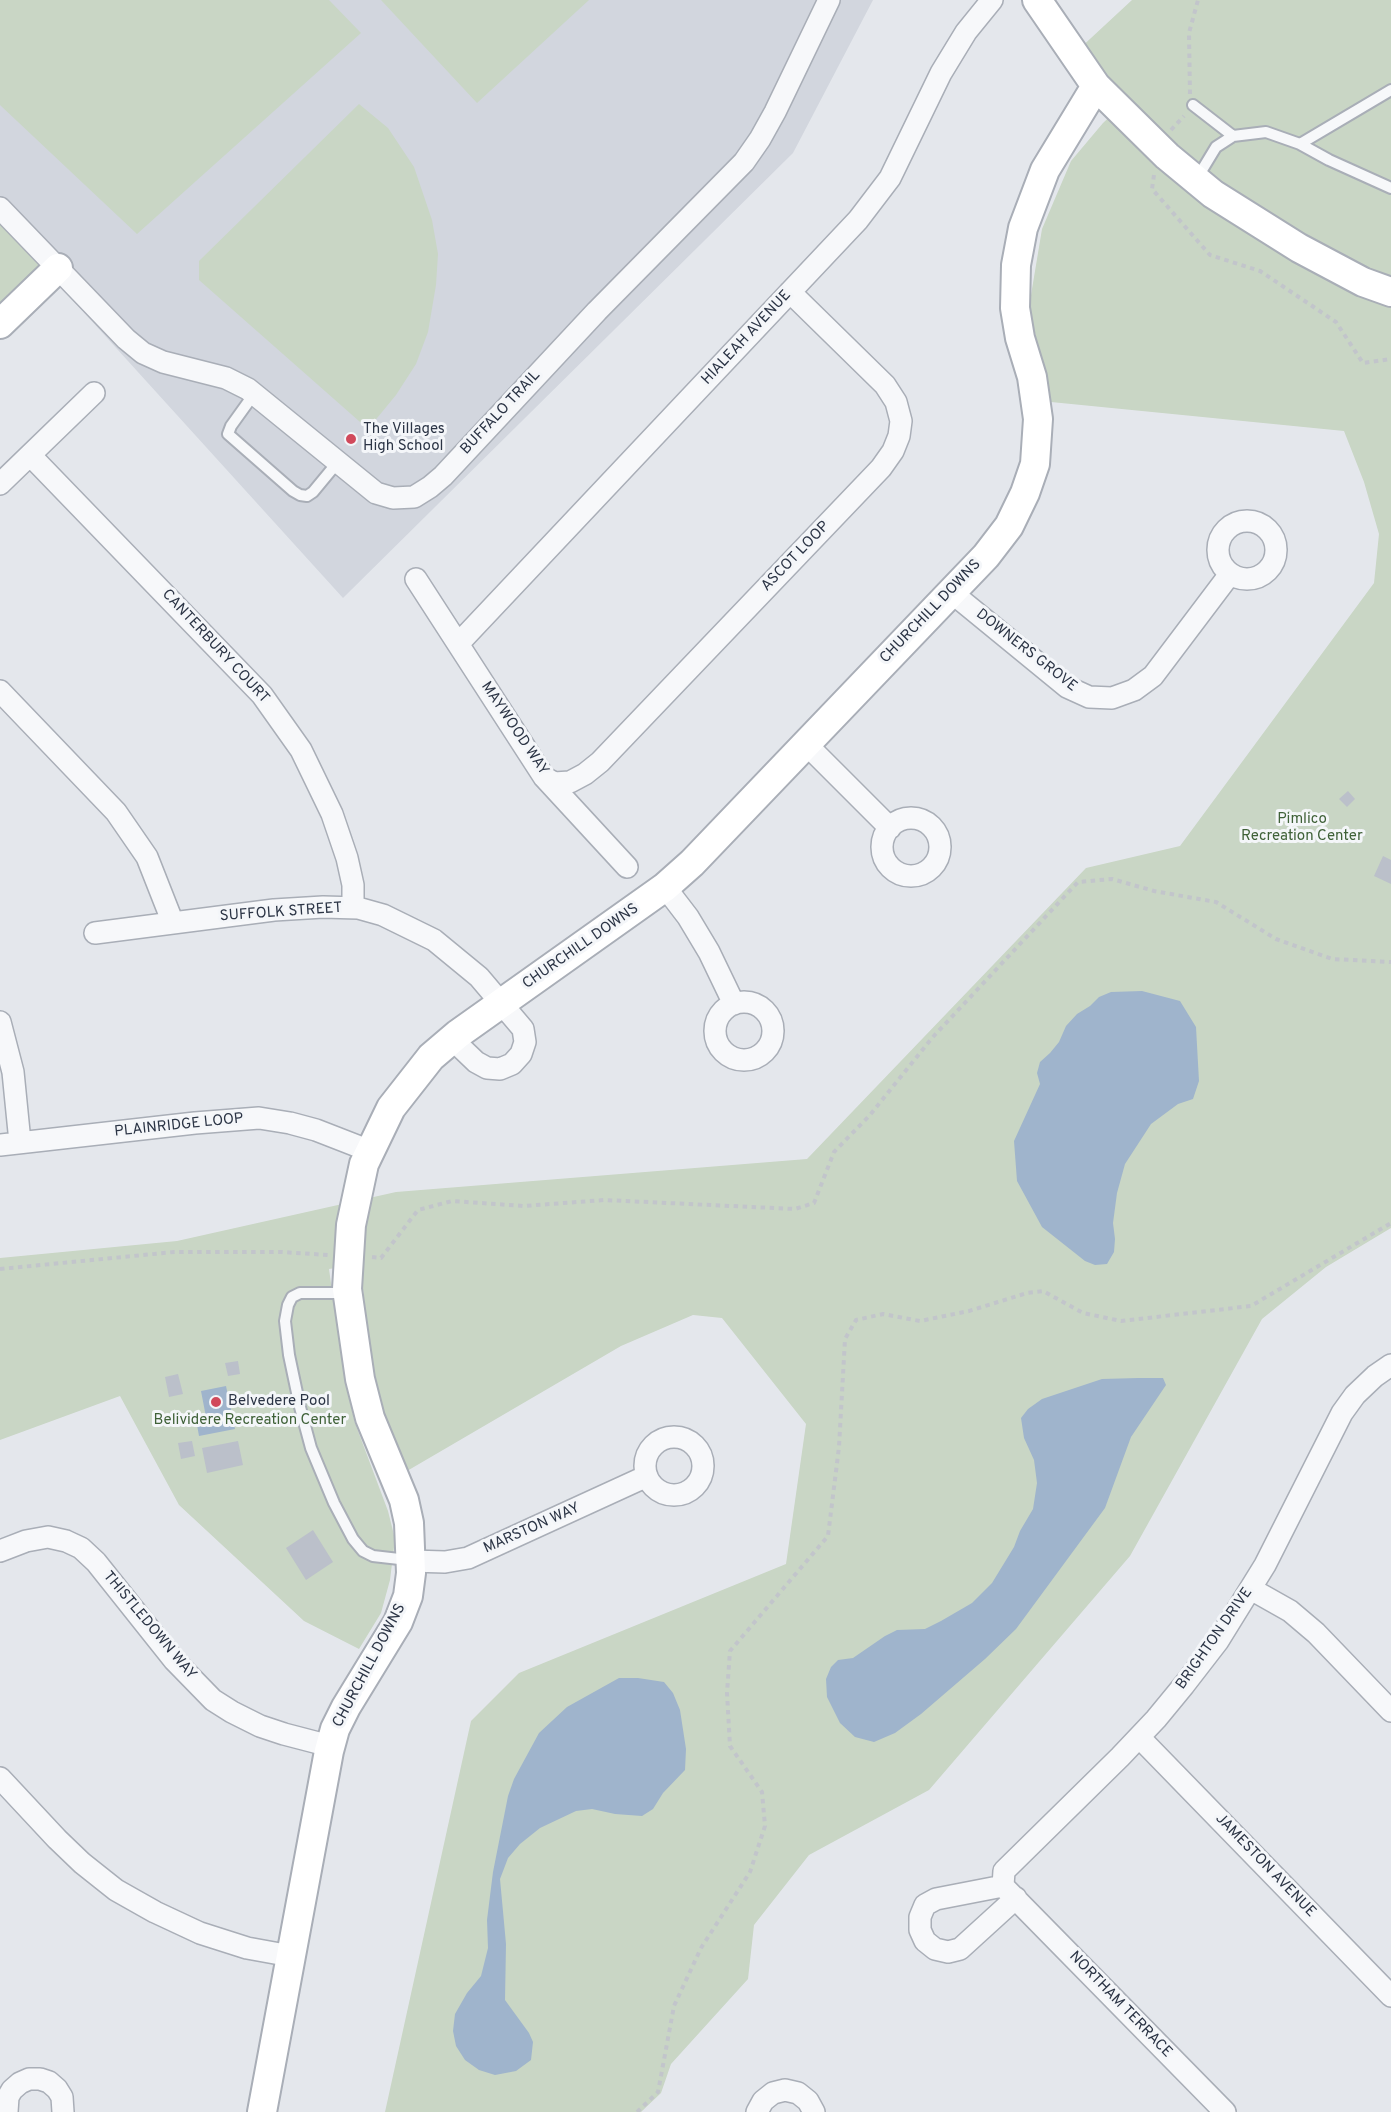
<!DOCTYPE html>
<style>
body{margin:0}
canvas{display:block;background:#e4e7ec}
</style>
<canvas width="1391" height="2112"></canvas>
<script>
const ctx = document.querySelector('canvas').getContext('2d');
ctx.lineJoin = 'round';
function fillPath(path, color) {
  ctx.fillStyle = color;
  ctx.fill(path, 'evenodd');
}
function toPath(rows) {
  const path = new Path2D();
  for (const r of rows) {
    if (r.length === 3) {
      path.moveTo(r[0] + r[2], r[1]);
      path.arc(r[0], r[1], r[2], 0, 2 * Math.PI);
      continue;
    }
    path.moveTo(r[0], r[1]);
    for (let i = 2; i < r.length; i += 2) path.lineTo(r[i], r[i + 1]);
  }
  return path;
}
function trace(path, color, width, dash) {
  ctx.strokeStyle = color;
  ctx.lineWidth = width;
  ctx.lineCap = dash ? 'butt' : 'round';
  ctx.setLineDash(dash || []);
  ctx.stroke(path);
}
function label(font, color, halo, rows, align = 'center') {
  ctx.font = font + ' Overpass,sans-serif';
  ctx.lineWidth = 6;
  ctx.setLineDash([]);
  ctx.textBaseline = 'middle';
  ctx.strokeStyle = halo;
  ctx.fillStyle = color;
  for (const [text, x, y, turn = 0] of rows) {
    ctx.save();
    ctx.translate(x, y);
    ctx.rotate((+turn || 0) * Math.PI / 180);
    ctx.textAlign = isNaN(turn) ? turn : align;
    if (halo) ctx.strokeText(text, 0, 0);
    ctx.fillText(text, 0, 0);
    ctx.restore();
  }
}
fillPath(toPath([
 [0,0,873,0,793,153,343,598,0,220]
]), '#d2d6de');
fillPath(toPath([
 [0,0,329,0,361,33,137,234,0,105],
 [381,0,589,0,477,103],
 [1132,0,1391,0,1391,1228,1326,1267,1262,1319,1130,1556,929,1790,809,1855,754,1925,748,1979,671,2064,661,2093,641,2112,385,2112,471,1721,519,1673,786,1564,806,1424,722,1318,693,1315,621,1346,407,1471,384,1413,377,1388,372,1365,360,1264,329,1269,345,1382,355,1423,388,1511,395,1539,390,1580,381,1613,359,1649,304,1621,179,1505,120,1396,0,1440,0,1258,177,1241,396,1192,807,1159,1086,868,1180,846,1374,583,1379,534,1364,482,1344,431,1051,402,1029,307,1042,229,1071,161,1103,123,1123,104,1077,51],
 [359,104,388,128,414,167,432,220,438,254,436,285,428,332,416,364,396,395,368,429,199,280,199,261],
 [0,222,53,279,0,332]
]), '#c9d6c5');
fillPath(toPath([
 [1142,991,1180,1001,1196,1027,1199,1081,1193,1099,1178,1104,1151,1124,1125,1164,1117,1193,1113,1223,1115,1239,1114,1252,1107,1264,1095,1265,1085,1261,1042,1227,1017,1181,1014,1141,1040,1084,1037,1073,1040,1062,1050,1053,1059,1042,1066,1026,1077,1014,1090,1006,1099,997,1111,992],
 [1138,1378,1163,1378,1166,1385,1131,1437,1105,1508,1016,1629,985,1659,921,1714,895,1733,874,1742,855,1737,840,1723,827,1697,826,1679,831,1667,838,1660,853,1658,885,1636,897,1630,925,1629,941,1621,972,1603,992,1583,1014,1547,1020,1531,1033,1509,1037,1483,1034,1460,1024,1438,1021,1418,1028,1409,1042,1399,1102,1379],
 [226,1386,235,1429,199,1436,196,1419,206,1417,201,1391],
 [619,1678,638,1678,664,1682,673,1693,680,1710,686,1749,685,1770,663,1793,653,1809,642,1816,615,1814,592,1809,576,1811,540,1828,520,1844,508,1858,500,1879,506,1944,505,2000,529,2033,533,2042,531,2060,516,2071,495,2075,479,2070,465,2060,456,2046,453,2031,455,2014,467,1993,481,1976,488,1948,487,1920,493,1872,508,1796,514,1779,539,1733,567,1707]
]), '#9fb4cc');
fillPath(toPath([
 [1348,791,1355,799,1347,807,1339,799],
 [1383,856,1391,860,1391,884,1374,876],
 [238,1361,240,1374,228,1376,225,1363],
 [178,1374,183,1394,169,1397,165,1377],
 [192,1441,195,1456,181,1459,178,1443],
 [238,1441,243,1465,207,1473,202,1448],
 [313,1530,333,1562,306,1580,286,1548]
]), '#bbc0ca');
const lane = toPath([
 [1193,105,1233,136],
 [1300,144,1391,90],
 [1196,180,1216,147,1233,136,1266,132,1300,144,1329,160,1391,188],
 [254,394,231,426,228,434,293,491,300,495,307,496,313,492,337,463],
 [345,1293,300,1293,292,1297,288,1305,285,1321,289,1355,300,1407,311,1448,334,1503,353,1539,363,1551,373,1556,408,1560]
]);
const street = toPath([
 [0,208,126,339,143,353,163,362,226,378,248,389,376,493,393,498,414,497,430,487,443,476,597,311,744,162,760,139,775,112,829,0],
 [30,455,262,695,301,750,332,814,347,858,353,885,353,908],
 [0,484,94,393],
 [1247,550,29],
 [416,579,544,777,627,867],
 [951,592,1067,687,1089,697,1112,698,1134,690,1153,676,1230,574],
 [458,644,858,220,890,178,941,73,966,32,992,0],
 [0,691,116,812,147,857,173,923],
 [805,743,890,828],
 [544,777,554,783,570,782,585,774,600,762,881,468,893,451,899,436,901,421,896,402,885,385,790,292],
 [911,847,29],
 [665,887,688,917,709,952,734,1004],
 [95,933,274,910,323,907,358,908,383,915,434,940,479,977,523,1029,525,1042,521,1054,512,1064,500,1069,487,1068,476,1062,452,1039],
 [744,1031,29],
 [0,1022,13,1072,20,1142],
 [0,1145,195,1123,259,1118,290,1123,316,1130,370,1151],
 [674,1466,29],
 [0,1551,26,1541,48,1537,66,1541,81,1548,96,1562,174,1660,213,1700,232,1712,260,1726,284,1734,330,1746],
 [411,1561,445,1562,468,1558,647,1476],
 [1251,1589,1290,1611,1316,1633,1391,1711],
 [1139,1737,1391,1996],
 [0,1778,57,1839,82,1863,116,1890,155,1912,200,1933,247,1948,291,1956],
 [1003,1886,936,1899,925,1905,920,1917,920,1930,925,1941,935,1949,948,1952,960,1949,1016,1898],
 [7,2112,8,2097,12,2090,20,2083,29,2079,40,2079,49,2082,57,2089,62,2097,63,2112],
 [757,2112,763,2101,773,2093,785,2090,798,2093,808,2101,814,2112],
 [1225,2112,1003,1886,1004,1871,1120,1757,1156,1719,1184,1685,1218,1641,1265,1565,1342,1413,1355,1395,1375,1376,1391,1365]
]);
const secondary = toPath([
 [1037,0,1096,86,1167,156,1213,194,1299,248,1363,282,1391,292],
 [0,324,58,268],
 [262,2112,329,1751,335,1729,346,1707,398,1622,408,1596,411,1573,409,1523,404,1500,370,1418,360,1379,347,1289,351,1225,364,1164,391,1108,431,1057,458,1034,665,887,692,863,986,556,1009,526,1025,493,1035,464,1038,419,1032,377,1020,338,1015,308,1016,265,1023,228,1045,170,1096,86]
]);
trace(lane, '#a9aeb7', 14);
trace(street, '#a9aeb7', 24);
trace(secondary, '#a9aeb7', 32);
trace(toPath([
 [1190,94,1189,33,1198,0],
 [1171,130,1184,116],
 [1154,175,1152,189,1210,255,1260,271,1336,322,1363,363,1391,359],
 [372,1257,381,1258,418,1210,452,1201,524,1206,604,1200,795,1209,814,1203,834,1152,870,1115,932,1038,1078,882,1112,879,1154,891,1216,902,1276,939,1332,959,1391,962],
 [0,1269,174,1252,282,1252,328,1255],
 [637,2112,658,2092,674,2006,701,1948,750,1872,765,1826,762,1792,730,1746,727,1693,730,1651,828,1536,839,1447,845,1339,856,1320,883,1314,920,1321,969,1311,1027,1293,1043,1291,1083,1313,1121,1321,1251,1306,1391,1223]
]), '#c2c5cb', 4, [4.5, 4.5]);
trace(lane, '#f7f8fa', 10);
trace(street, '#f7f8fa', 21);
trace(secondary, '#fff', 28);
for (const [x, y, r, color] of [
 [351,439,6,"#d1495b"],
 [216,1402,6,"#d1495b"]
]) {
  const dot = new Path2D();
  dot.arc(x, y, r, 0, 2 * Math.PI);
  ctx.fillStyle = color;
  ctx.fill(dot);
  trace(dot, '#f4f6f9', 2);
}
label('15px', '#2b3445', '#f4f6f9', [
 ["HIALEAH AVENUE",747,338,-47],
 ["BUFFALO TRAIL",501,413,-47],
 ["ASCOT LOOP",796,557,-46],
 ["CHURCHILL DOWNS",931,612,-46],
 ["CANTERBURY COURT",215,647,47],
 ["DOWNERS GROVE",1026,651,38],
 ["MAYWOOD WAY",514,729,56],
 ["SUFFOLK STREET",281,913,-4],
 ["CHURCHILL DOWNS",581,947,-35],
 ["PLAINRIDGE LOOP",179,1126,-6],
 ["MARSTON WAY",532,1529,-24],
 ["THISTLEDOWN WAY",149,1626,50],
 ["BRIGHTON DRIVE",1215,1639,-55],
 ["CHURCHILL DOWNS",370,1666,-62],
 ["JAMESTON AVENUE",1265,1866,46],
 ["NORTHAM TERRACE",1120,2005,46]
]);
label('15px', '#2b3445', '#f4f6f9', [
 ["The Villages",363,430],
 ["High School",363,447],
 ["Belvedere Pool",228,1402]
], 'left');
label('15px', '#3f6138', '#f4f6f9', [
 ["Pimlico",1302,820],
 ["Recreation Center",1302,837],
 ["Belividere Recreation Center",250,1421]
]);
</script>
